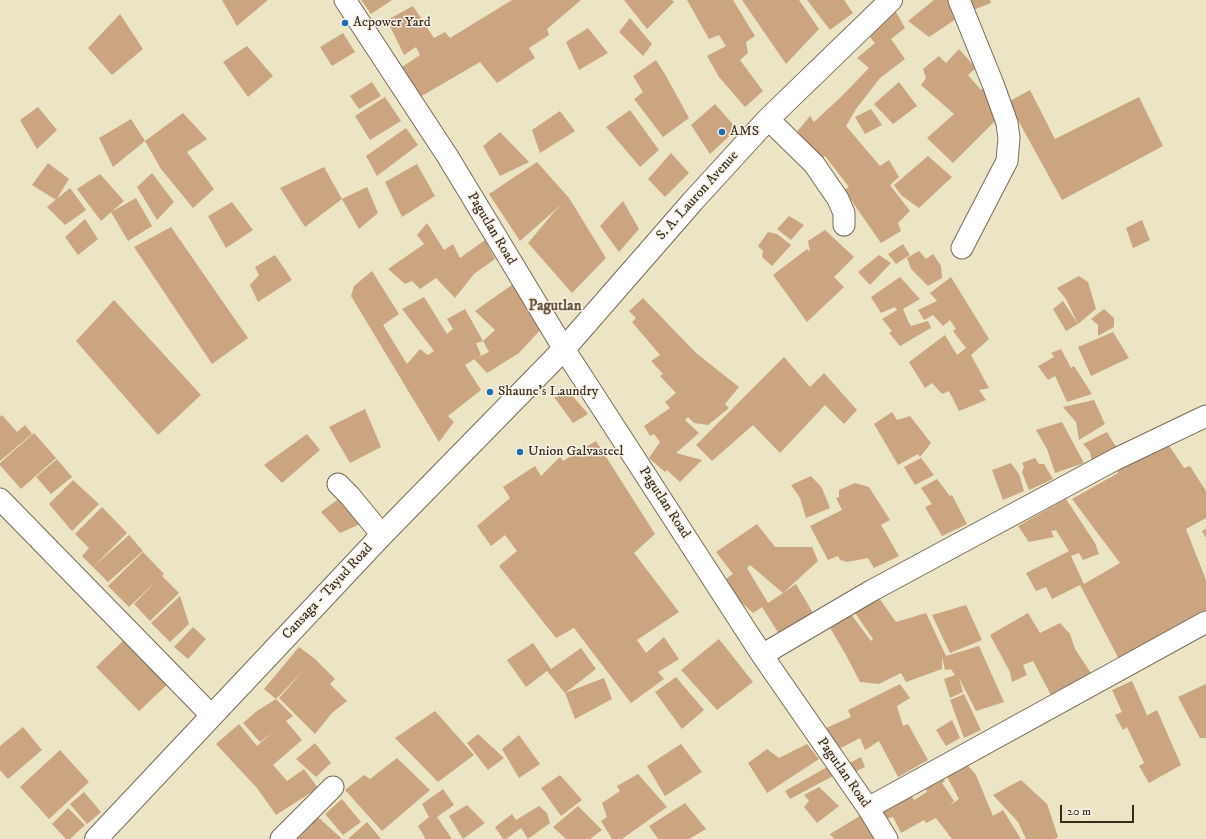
<!DOCTYPE html>
<style>
body{margin:0}
#map{position:relative;width:1206px;height:839px;overflow:hidden;background:#ebe4c5;font-family:"IM FELL DW Pica",serif}
canvas{display:block}
.scale{position:absolute;left:1060px;top:805px;width:74px;height:18px;box-sizing:border-box;border:2px solid #3b2a1e;border-top:0;padding-left:5px;font-size:12px;line-height:14px;white-space:nowrap;color:#3b2a1e;-webkit-text-stroke:3px #f7f3e8;paint-order:stroke}
</style>
<div id="map">
<canvas width="1206" height="839"></canvas>
<div class="scale">20 m</div>
</div>
<script>
const ctx = document.querySelector('canvas').getContext('2d');
ctx.lineJoin = 'round';
function fillPath(path, color) {
  ctx.fillStyle = color;
  ctx.fill(path, 'evenodd');
}
function toPath(rows) {
  const path = new Path2D();
  for (const r of rows) {
    path.moveTo(r[0], r[1]);
    for (let i = 2; i < r.length; i += 2) path.lineTo(r[i], r[i + 1]);
  }
  return path;
}
function trace(path, color, width, dash) {
  ctx.strokeStyle = color;
  ctx.lineWidth = width;
  ctx.lineCap = dash ? 'butt' : 'round';
  ctx.setLineDash(dash || []);
  ctx.stroke(path);
}
function label(font, color, halo, rows, align = 'center') {
  ctx.font = font + ' "IM FELL DW Pica",serif';
  ctx.lineWidth = 3;
  ctx.setLineDash([]);
  ctx.textBaseline = 'middle';
  ctx.strokeStyle = halo;
  ctx.fillStyle = color;
  for (const [text, x, y, turn = 0] of rows) {
    ctx.save();
    ctx.translate(x, y);
    ctx.rotate((+turn || 0) * Math.PI / 180);
    ctx.textAlign = isNaN(turn) ? turn : align;
    if (halo) ctx.strokeText(text, 0, 0);
    ctx.fillText(text, 0, 0);
    ctx.restore();
  }
}
fillPath(toPath([
 [222,0,268,0,237,26],
 [361,0,392,0,371,14],
 [512,0,581,0,547,29,549,35,529,48,535,58,497,83,480,62,420,97,402,67,420,55,416,47,404,55,387,20,413,6,434,38,445,32,450,38],
 [624,0,672,0,674,2,647,29],
 [687,0,733,0,755,36,746,42,748,53,740,60,763,91,745,107,719,77,707,56,726,46,719,35,709,39],
 [742,0,799,0,819,29,786,64],
 [807,0,844,0,853,13,830,30],
 [934,0,951,0,959,17,929,37,908,21],
 [964,0,990,0,991,3,968,12],
 [892,5,905,28,891,39,905,59,880,78,856,109,846,126,880,166,889,160,899,177,890,185,910,211,898,223,901,231,881,243,844,190,849,187,825,156,819,160,796,133,810,116,814,122,842,96,869,68,857,58,875,43,865,32],
 [120,14,143,49,112,75,88,48],
 [630,18,652,44,643,56,619,32],
 [588,28,608,53,579,70,566,42],
 [343,33,355,52,332,66,320,47],
 [247,46,273,76,248,97,223,62],
 [959,49,976,68,968,75,981,90,988,84,1000,116,953,163,927,138,954,114,921,85,926,78,923,69,939,56,946,63],
 [656,60,666,76,689,118,663,137,634,99,643,92,633,76],
 [372,82,381,96,359,109,350,96],
 [899,82,917,106,893,124,874,104],
 [1030,90,1055,139,1139,97,1163,146,1062,200,1008,102],
 [385,97,401,121,370,140,355,116],
 [715,104,737,129,710,154,691,125],
 [38,107,57,130,37,149,20,120],
 [871,109,882,125,865,134,855,117],
 [630,110,659,150,640,167,606,127],
 [560,111,575,131,540,153,532,130],
 [183,113,207,139,187,152,214,189,193,208,161,169,145,141,113,167,99,138,131,119,145,141],
 [406,128,418,145,377,176,366,156],
 [500,132,529,162,500,176,483,146],
 [671,153,689,173,665,197,648,179],
 [928,156,952,177,919,208,901,195,894,185],
 [537,162,569,198,606,258,572,293,528,243,554,212,563,203,520,241,489,194],
 [48,163,69,179,56,200,32,185],
 [417,164,435,196,402,217,385,182],
 [324,167,342,199,305,227,280,188],
 [152,173,174,202,157,220,137,187],
 [100,174,124,201,101,221,77,189],
 [367,187,378,213,359,229,342,199],
 [70,188,86,210,65,225,47,207],
 [136,198,152,226,128,241,111,212],
 [623,201,639,229,619,252,600,226],
 [232,202,253,230,226,248,208,216],
 [789,216,804,225,791,240,777,229],
 [85,219,98,239,78,255,65,237],
 [1142,220,1150,240,1133,248,1126,228],
 [427,223,444,250,453,244,460,258,485,240,495,259,474,274,455,298,436,278,420,289,412,281,405,284,388,269,424,244,417,235],
 [171,227,248,338,212,364,134,247],
 [825,230,854,257,834,277,844,287,807,322,773,275,807,249,810,252,808,241],
 [768,232,777,234,791,245,772,266,762,257,763,251,758,246],
 [903,244,910,255,896,264,888,254],
 [919,251,926,259,933,254,941,266,942,278,928,286,911,269,907,258],
 [275,255,292,280,258,302,250,285,259,275,255,267],
 [879,255,891,263,870,285,858,272],
 [372,271,399,314,383,325,407,364,420,349,428,355,434,351,402,309,424,297,447,334,453,329,447,319,465,309,483,341,476,343,481,355,465,365,481,390,448,416,454,422,439,442,351,296,354,286],
 [1079,276,1088,282,1096,309,1078,324,1066,331,1053,309,1063,301,1078,324,1066,299,1057,288],
 [900,277,920,299,903,309,908,321,911,326,928,321,931,328,900,346,889,333,892,331,882,319,897,310,895,307,881,313,871,297],
 [951,277,989,339,971,355,989,388,979,390,986,400,959,411,949,391,942,394,932,383,925,388,909,362,945,335,957,355,966,348,953,331,956,329,950,320,943,326,933,315,924,320,918,310,937,301,930,293],
 [513,284,542,328,519,353,487,373,474,359,489,352,483,341,495,330,475,311],
 [643,298,696,353,739,387,725,404,729,408,708,425,694,423,688,417,685,420,699,433,676,453,702,460,680,482,667,470,665,472,649,458,660,442,654,434,650,436,644,426,670,408,665,402,676,393,660,376,663,374,651,361,660,355,632,322,636,318,629,311],
 [114,300,201,395,158,435,76,341],
 [1104,309,1114,318,1114,327,1098,336,1098,325,1091,319],
 [1113,332,1129,358,1091,376,1078,347],
 [1061,349,1071,368,1074,366,1092,394,1067,402,1055,376,1048,380,1038,366,1054,357,1051,353],
 [784,357,810,387,824,373,857,410,844,424,825,405,780,453,753,425,712,461,696,445],
 [566,388,588,414,573,423,554,397],
 [1094,400,1105,424,1079,440,1076,422,1063,407],
 [365,409,381,447,350,463,329,427],
 [892,412,897,420,910,416,931,443,920,457,918,454,898,465,874,424],
 [2,415,17,432,25,425,32,434,0,461,0,417],
 [1062,422,1084,463,1055,473,1047,449,1036,430],
 [1107,432,1118,450,1093,466,1090,452,1083,444],
 [34,433,56,458,21,489,0,465,0,463],
 [307,434,320,450,282,483,264,465],
 [596,441,655,534,634,553,679,612,637,640,646,653,664,637,679,659,658,672,664,679,631,703,574,628,556,638,499,566,517,551,505,535,491,546,477,526,510,498,503,487,535,466,541,476,560,457,563,461],
 [1166,441,1184,468,1190,466,1206,491,1206,518,1186,529,1206,580,1206,611,1119,659,1080,585,1052,599,1046,587,1036,591,1026,573,1069,551,1056,530,1051,531,1054,537,1029,542,1018,526,1066,499,1095,543,1099,554,1083,560,1079,553,1071,556,1084,584,1120,563,1072,499,1118,473,1116,463],
 [921,458,934,475,915,485,904,467],
 [1035,458,1039,464,1044,464,1053,479,1029,490,1022,472,1024,467,1022,463],
 [57,459,72,477,51,494,36,477],
 [1011,463,1019,474,1024,491,1003,500,992,470],
 [811,476,822,488,830,508,806,518,800,498,791,485],
 [937,479,950,496,952,495,967,524,942,536,925,507,932,504,921,488],
 [73,480,99,504,72,531,49,504],
 [855,483,869,487,890,520,881,525,899,556,874,568,868,558,847,562,840,560,838,556,828,560,810,526,842,510,836,498,839,497,839,490],
 [345,494,367,521,340,533,321,512],
 [102,507,127,533,93,567,82,556,89,548,75,534],
 [757,524,775,547,812,547,818,561,783,593,750,565,747,568,768,603,783,593,796,584,813,613,779,634,762,607,753,613,720,583,733,574,716,552],
 [1206,529,1206,538,1202,531],
 [129,535,143,551,108,582,93,567],
 [143,552,164,574,162,576,179,593,150,621,134,604,156,581,129,607,108,586],
 [180,596,189,624,170,642,151,623],
 [879,598,896,622,926,613,946,656,979,646,1004,702,976,711,959,678,963,692,950,698,944,679,955,675,951,669,945,670,942,657,942,669,906,682,901,673,879,684,860,682,846,655,829,626,850,613,871,641,873,639,853,610],
 [966,605,982,640,950,653,932,615],
 [1028,613,1040,633,1060,623,1070,634,1075,649,1091,673,1051,695,1033,661,1023,665,1027,675,1012,682,1010,672,990,635],
 [193,627,206,639,188,659,174,647],
 [126,638,170,682,139,711,96,667],
 [719,639,753,682,717,710,681,670],
 [533,643,551,669,581,648,596,669,565,693,547,671,526,687,507,660],
 [299,647,315,659,335,679,330,684,347,701,332,713,315,734,279,698,305,669,276,699,264,689],
 [676,677,704,710,682,729,655,692],
 [604,678,612,699,575,719,565,693],
 [1132,681,1147,715,1144,717,1157,710,1181,765,1149,783,1139,766,1144,763,1127,727,1123,730,1115,715,1122,712,1112,690],
 [900,684,910,698,897,706,903,726,908,724,928,760,898,777,879,741,865,750,860,738,837,750,826,728,851,717,848,710],
 [1206,684,1206,738,1200,738,1178,697],
 [964,694,981,730,964,738,950,700],
 [276,699,293,716,286,721,302,740,273,765,287,781,304,769,318,788,276,815,257,788,216,744,239,724,257,746,273,732,260,742,243,723,257,711],
 [435,711,474,755,438,782,395,738],
 [952,720,960,738,946,746,936,730],
 [23,727,42,750,8,779,0,770,0,746],
 [478,734,504,758,488,770,467,743],
 [519,735,540,764,519,778,502,749],
 [315,743,331,763,316,777,296,759],
 [681,744,702,772,665,796,647,766],
 [807,744,819,759,767,793,748,763,767,749,779,758],
 [60,750,89,782,49,819,20,787],
 [861,757,865,767,853,773,848,764],
 [397,758,430,790,382,831,345,790,364,775,370,779],
 [965,762,976,775,993,816,1003,810,1021,839,952,839,936,818,926,823,924,820,901,833,893,817,886,819,880,812,910,793,914,800,927,792,924,786,940,775,945,781,942,783,954,801,950,805,959,799,946,775],
 [827,767,833,776,790,799,785,791],
 [638,774,667,807,622,839,612,839,601,821,607,817,602,803,620,791,617,786],
 [560,775,582,800,561,816,541,788],
 [1021,780,1047,804,1058,837,1055,839,1026,839,1018,822,993,795],
 [819,787,839,806,817,823,804,807,809,801,804,795],
 [443,789,454,805,437,817,452,839,424,839,425,838,418,826,429,817,422,804],
 [84,792,101,812,87,824,70,804],
 [342,799,361,822,343,835,325,814],
 [685,803,706,829,689,839,658,839,649,826],
 [467,805,485,823,463,839,449,816],
 [539,806,547,813,550,823,528,839,521,828,506,839,503,839,495,827,512,814,516,820],
 [578,806,602,830,590,839,566,839,553,827],
 [68,808,85,825,70,839,66,839,52,824],
 [863,814,875,839,834,839,830,834],
 [318,817,342,839,290,839],
 [367,822,381,839,348,839]
]), '#cba580');
const street = toPath([
 [345,0,448,157,564,349,762,655,868,808,887,839],
 [959,0,993,84,1007,123,1009,138,1007,161,962,248],
 [768,119,814,164,838,199,844,213,844,225],
 [338,484,350,496,382,535],
 [0,499,212,716],
 [762,655,871,591,1116,459,1206,416],
 [868,808,1206,622],
 [281,839,333,787]
]);
const highway = toPath([
 [96,839,382,535,564,349,693,201,768,119,891,0]
]);
trace(street, '#796b58', 23);
trace(highway, '#796b58', 24);
trace(street, '#fff', 21);
trace(highway, '#fff', 22);
for (const [x, y, r, color] of [
 [345,23,4,"#1f6fb2"],
 [722,132,4,"#1f6fb2"],
 [490,392,4,"#1f6fb2"],
 [520,452,4,"#1f6fb2"]
]) {
  const dot = new Path2D();
  dot.arc(x, y, r, 0, 2 * Math.PI);
  ctx.fillStyle = color;
  ctx.fill(dot);
  trace(dot, '#f7f3e8', 1.5);
}
label('14px', '#3b2a1e', '#f7f3e8', [
 ["Acpower Yard",353,23],
 ["AMS",730,132],
 ["Shaune's Laundry",498,392],
 ["Union Galvasteel",528,452]
], 'left');
label('14px', '#3b2a1e', '#f7f3e8', [
 ["S. A. Lauron Avenue",698,196,-48],
 ["Pagutlan Road",491,229,59],
 ["Pagutlan Road",664,503,57],
 ["Cansaga - Tayud Road",328,592,-47],
 ["Pagutlan Road",843,773,55]
]);
label('bold 15px', '#6d5540', '#f7f3e8', [
 ["Pagutlan",555,307]
]);
</script>
